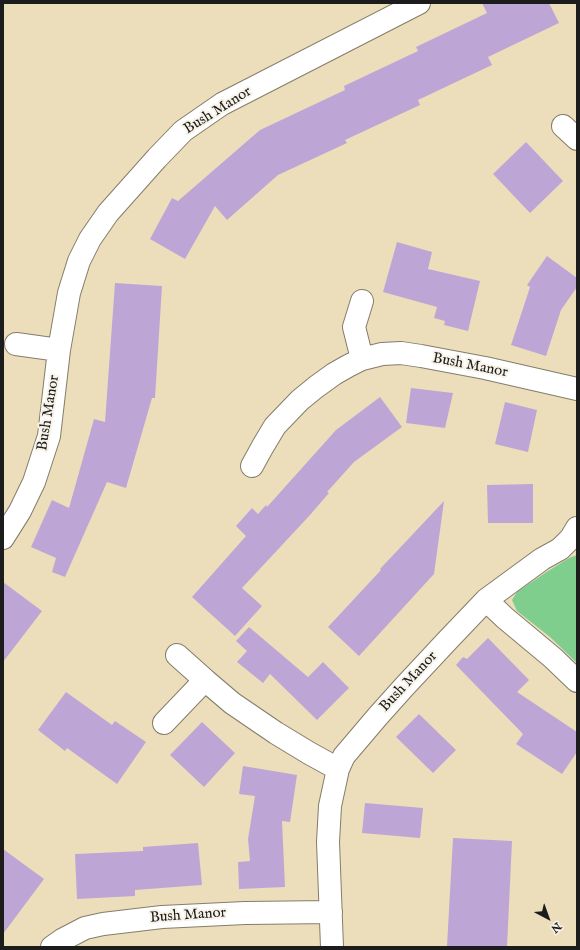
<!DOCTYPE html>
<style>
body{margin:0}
#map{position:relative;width:580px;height:950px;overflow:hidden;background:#ecdeba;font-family:"IM FELL English",serif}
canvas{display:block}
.frame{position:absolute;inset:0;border:4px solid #1c1c1c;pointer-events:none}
.north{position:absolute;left:528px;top:898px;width:40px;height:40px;-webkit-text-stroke:3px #f7f3e8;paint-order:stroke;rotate:139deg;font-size:11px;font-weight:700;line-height:16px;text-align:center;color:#1c1c1c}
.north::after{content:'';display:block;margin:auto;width:14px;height:18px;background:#1c1c1c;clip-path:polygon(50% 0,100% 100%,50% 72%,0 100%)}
</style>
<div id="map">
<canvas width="580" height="950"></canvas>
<div class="frame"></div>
<div class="north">N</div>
</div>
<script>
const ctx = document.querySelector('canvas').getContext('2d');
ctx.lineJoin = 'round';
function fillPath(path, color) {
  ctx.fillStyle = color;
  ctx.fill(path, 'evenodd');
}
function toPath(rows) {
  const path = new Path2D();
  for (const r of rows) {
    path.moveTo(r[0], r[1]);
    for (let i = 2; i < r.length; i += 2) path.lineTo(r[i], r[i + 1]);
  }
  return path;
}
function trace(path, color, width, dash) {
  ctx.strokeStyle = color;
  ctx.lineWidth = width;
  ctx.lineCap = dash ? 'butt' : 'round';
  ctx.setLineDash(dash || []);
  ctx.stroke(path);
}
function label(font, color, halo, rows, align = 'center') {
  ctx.font = font + ' "IM FELL English",serif';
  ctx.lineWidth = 4;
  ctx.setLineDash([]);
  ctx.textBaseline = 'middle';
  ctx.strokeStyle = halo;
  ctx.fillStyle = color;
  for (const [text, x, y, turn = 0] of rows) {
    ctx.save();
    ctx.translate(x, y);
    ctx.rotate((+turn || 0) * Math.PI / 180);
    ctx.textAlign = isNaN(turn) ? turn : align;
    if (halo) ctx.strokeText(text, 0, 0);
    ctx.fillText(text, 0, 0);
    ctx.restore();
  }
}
fillPath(toPath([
 [577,555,577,663,550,637,517,611,512,600,517,592,545,573,569,558]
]), '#7fce8e');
fillPath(toPath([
 [482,3,549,3,559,23,488,57,492,65,418,100,420,105,345,140,347,143,278,175,227,220,215,206,185,259,150,239,172,198,178,201,260,130,345,90,344,86,418,51,416,47,487,13],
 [526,142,563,181,530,213,493,174],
 [397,242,432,252,428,269,480,281,468,331,444,325,445,321,434,318,437,307,383,292],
 [547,256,577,278,577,287,561,310,546,356,511,345,530,287,527,285],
 [115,283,162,286,155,398,152,398,126,488,107,482,65,577,52,572,56,558,31,547,52,500,69,508,94,419,105,422],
 [411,388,453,393,445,428,406,423],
 [380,397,402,427,354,462,327,492,329,493,310,515,242,588,262,606,235,636,192,597,246,536,236,526,252,508,258,514,266,505,267,507,336,430],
 [505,402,537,410,528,452,495,444],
 [533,484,533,523,488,523,487,485],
 [444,501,434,574,359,656,328,627,381,570,380,569],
 [3,582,42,611,3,662],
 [249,627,308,677,323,662,349,688,317,720,270,674,263,683,237,662,247,651,236,641],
 [488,638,529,680,517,692,577,732,577,752,562,774,516,744,523,734,456,665,463,657,467,659],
 [66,692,112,725,115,721,146,742,117,784,67,748,65,751,38,730],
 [419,714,456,750,433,773,396,737],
 [202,722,235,753,204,787,170,755],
 [243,766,297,775,290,822,282,821,285,887,239,889,238,862,250,861,248,839,255,796,239,794],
 [365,803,423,808,420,838,362,833],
 [453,838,512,841,507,947,447,946],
 [198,843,202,885,135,890,135,896,77,899,75,854,143,851,143,847],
 [3,849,44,879,3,934]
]), '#bda6d6');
const minor = toPath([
 [563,126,577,139],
 [16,344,59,350],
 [362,359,354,327,362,301],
 [252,466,263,446,275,426,300,400,316,387,334,374,348,366,362,359,382,354,401,353,421,356,485,368,577,389],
 [3,538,20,511,34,482,49,436,59,350,69,293,79,261,90,239,108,213,157,158,183,131,222,104,419,3],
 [486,600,505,618,553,658,577,681],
 [177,655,205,680,232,703,276,733,309,753,338,769],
 [164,723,205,680],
 [52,947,62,940,85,928,103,924,162,917,245,913,331,912],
 [332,947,328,842,330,806,338,769,344,756,378,716,404,687,446,642,486,600,542,559,560,549,571,538,577,528]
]);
trace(minor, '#847d6b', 24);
trace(minor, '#fff', 22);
label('15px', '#1c1c1c', '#f7f3e8', [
 ["Bush Manor",218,111,-32],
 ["Bush Manor",470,366,11],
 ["Bush Manor",49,413,-81],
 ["Bush Manor",409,682,-47],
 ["Bush Manor",188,916,-4]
]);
</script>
